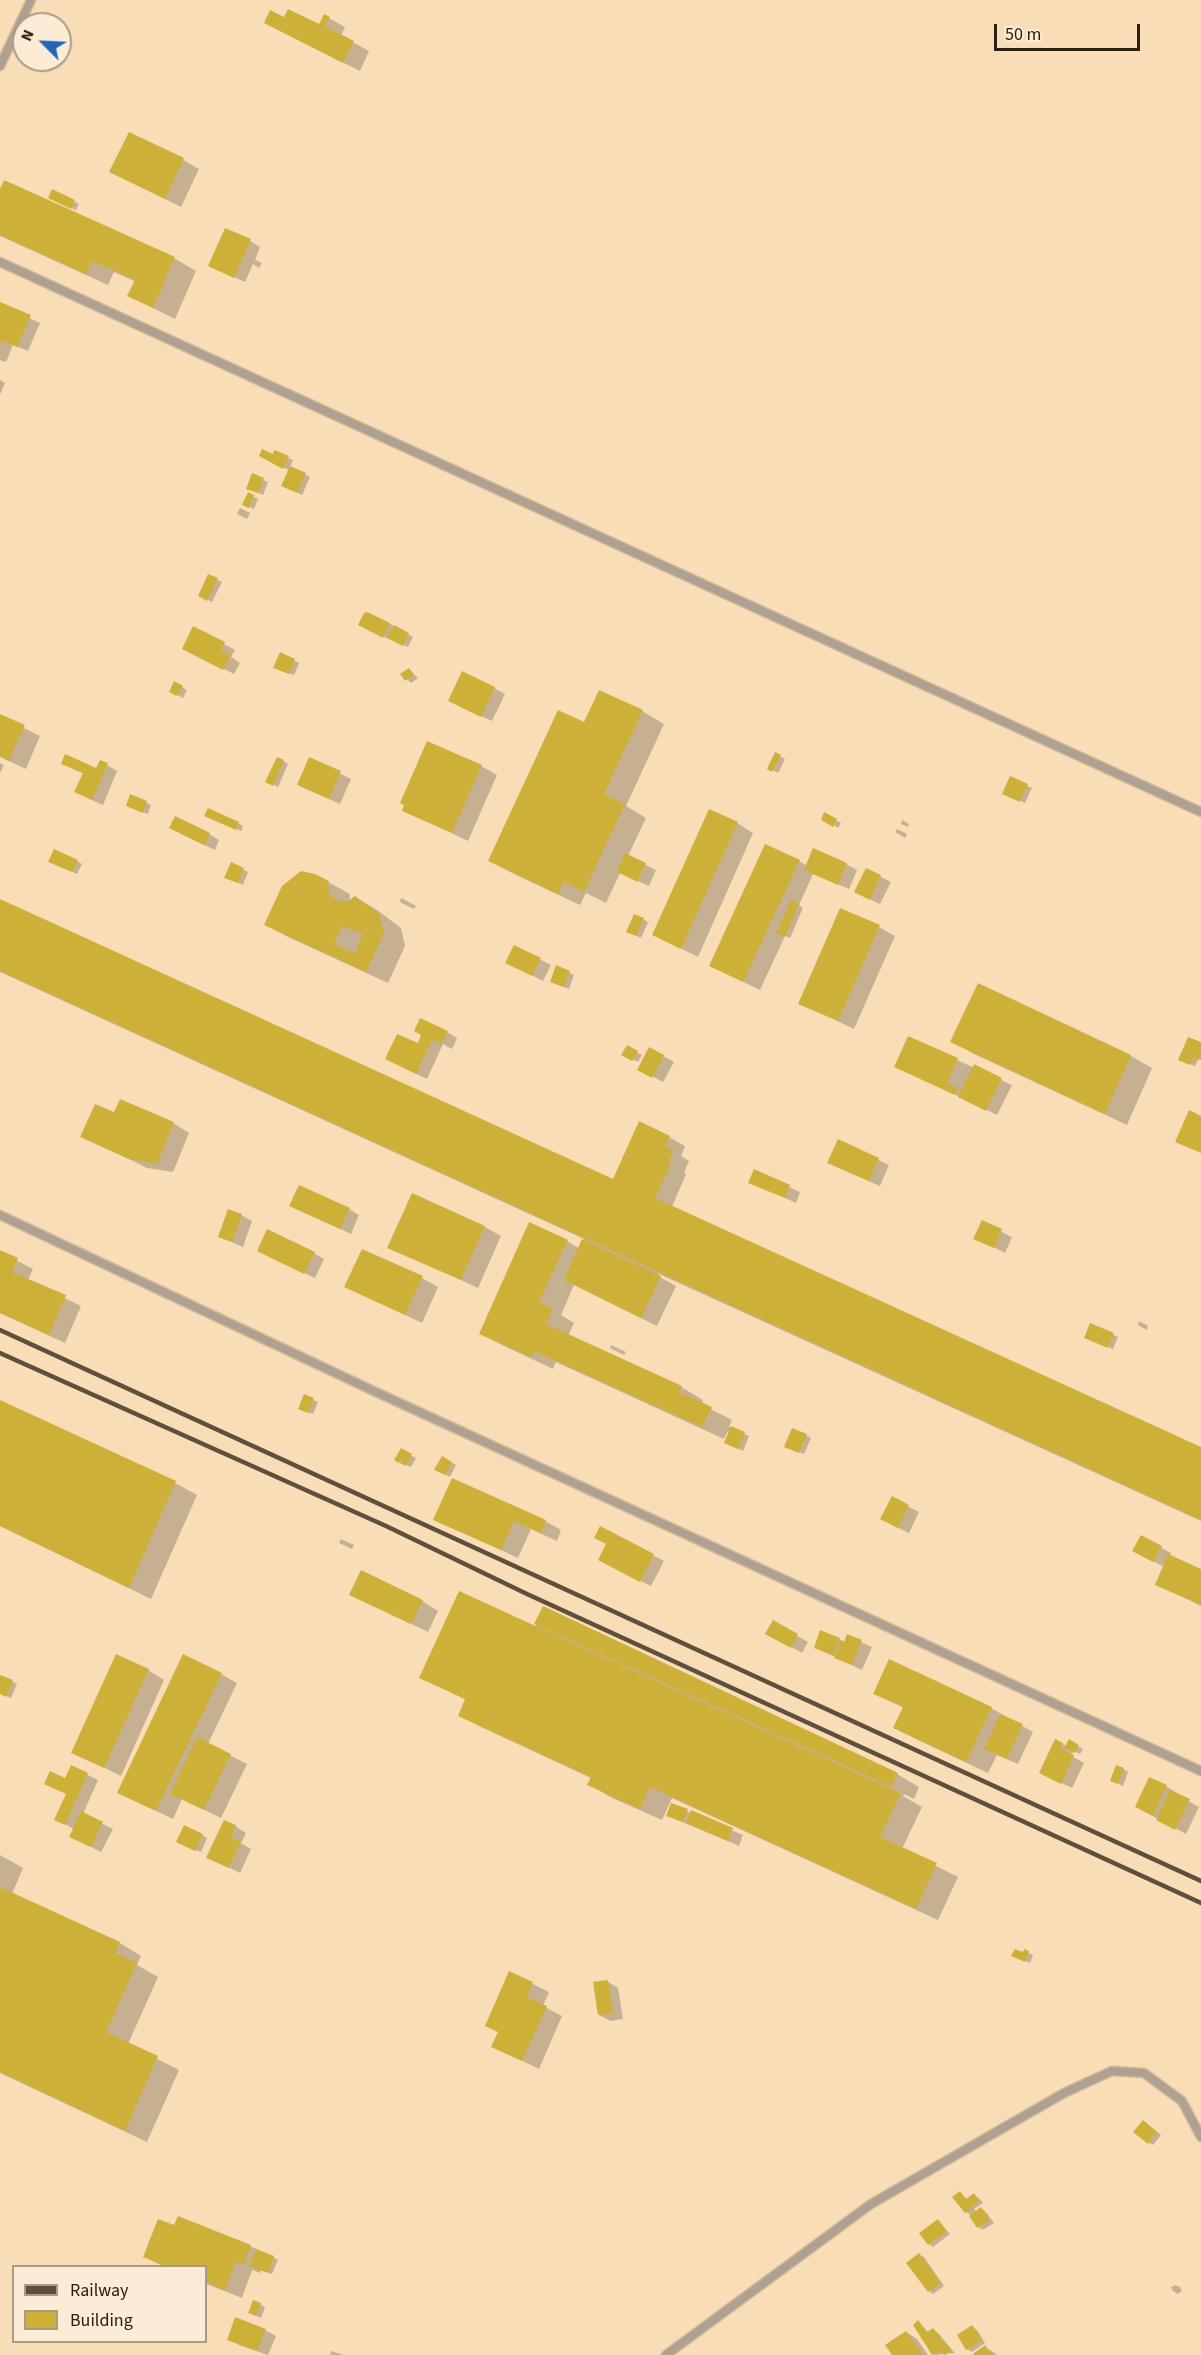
<!DOCTYPE html>
<style>
body{margin:0}
#map{position:relative;width:1201px;height:2355px;overflow:hidden;background:#f8ddb7;font-family:"Source Sans 3",sans-serif}
canvas{display:block}
.legend{position:absolute;left:12px;top:2265px;width:195px;height:78px;box-sizing:border-box;background:#fcecd5;border:2px solid #a89a87;margin:0;padding:8px 10px;list-style:none;font-size:18px;color:#2a2012}
.legend li{display:flex;align-items:center;gap:12px;height:30px}
.legend b{width:30px;border:2px solid #a89a87}
.north{position:absolute;left:12px;top:12px;width:60px;height:60px;box-sizing:border-box;background:#fcecd5;border:2px solid #a89a87;border-radius:50%;rotate:294deg;font-size:16px;font-weight:700;line-height:24px;text-align:center;color:#2a2012}
.north::after{content:'';display:block;margin:auto;width:21px;height:27px;background:#2266b6;clip-path:polygon(50% 0,100% 100%,50% 72%,0 100%)}
.scale{position:absolute;left:994px;top:24px;width:146px;height:27px;box-sizing:border-box;border:3px solid #2a2012;border-top:0;padding-left:8px;font-size:18px;line-height:21px;white-space:nowrap;color:#2a2012;-webkit-text-stroke:4px #fcecd5;paint-order:stroke}
</style>
<div id="map">
<canvas width="1201" height="2355"></canvas>
<ul class="legend">
<li><b style="height:8px;background:#5e503c"></b>Railway</li>
<li><b style="height:16px;background:#ccb038"></b>Building</li>
</ul>
<div class="north">N</div>
<div class="scale">50 m</div>
</div>
<script>
const ctx = document.querySelector('canvas').getContext('2d');
ctx.lineJoin = 'round';
function fillPath(path, color) {
  ctx.fillStyle = color;
  ctx.fill(path, 'evenodd');
}
function toPath(rows) {
  const path = new Path2D();
  for (const r of rows) {
    path.moveTo(r[0], r[1]);
    for (let i = 2; i < r.length; i += 2) path.lineTo(r[i], r[i + 1]);
  }
  return path;
}
function trace(path, color, width, dash) {
  ctx.strokeStyle = color;
  ctx.lineWidth = width;
  ctx.lineCap = dash ? 'butt' : 'round';
  ctx.setLineDash(dash || []);
  ctx.stroke(path);
}
fillPath(toPath([
 [325,16,345,27,341,36,369,51,360,71,265,23,285,19,319,26],
 [183,160,199,169,181,207,127,180],
 [53,191,79,204,76,210,54,200],
 [0,193,174,258,196,271,175,319,129,296,136,282,114,272,108,285,0,236],
 [250,241,260,247,255,260,262,263,259,268,253,264,245,282,220,271],
 [0,304,40,323,28,351,13,345,6,362,0,360],
 [0,380,5,383,0,395],
 [261,455,288,458,293,460,290,467,310,477,302,495,288,488,290,471],
 [263,480,268,482,263,495,253,491],
 [248,494,258,499,254,509,244,504],
 [240,508,250,513,247,519,237,514],
 [209,576,222,582,212,602,200,596],
 [390,624,413,637,408,647,370,631],
 [194,628,235,650,231,657,240,663,234,674,194,654],
 [281,654,299,663,294,675,280,670],
 [409,669,418,678,411,683,402,674],
 [175,683,187,690,183,698,171,691],
 [494,688,505,694,492,721,460,706],
 [642,711,664,724,626,806,646,818,628,856,656,870,649,886,620,873,606,903,586,893,580,905,512,873,490,861,585,724],
 [0,716,40,736,26,769,0,757],
 [776,754,785,759,778,773,769,768],
 [310,759,351,779,340,804,309,790],
 [283,761,288,764,278,787,272,784],
 [0,763,4,765,0,773],
 [107,765,117,771,103,805,87,798,84,774,73,769,97,770],
 [481,766,497,775,468,841,404,810],
 [1011,778,1032,788,1025,803,1009,796],
 [131,796,151,805,148,814,132,808],
 [825,814,841,823,838,828,823,819],
 [211,818,238,823,243,826,241,831],
 [902,820,909,824,908,827,901,824],
 [737,823,753,833,698,957,654,935],
 [897,829,907,834,905,838,895,832],
 [181,834,209,834,219,840,215,850],
 [77,861,82,864,77,874,54,864],
 [799,861,807,866,846,864,857,870,849,889,813,874,799,905,803,908,790,938,785,936,760,990,711,966],
 [231,864,248,872,243,885,231,880],
 [866,870,891,882,880,904,867,898],
 [328,882,350,894,349,902,355,897,377,910,401,928,405,946,388,983,288,937,266,925],
 [401,898,416,906,414,909,400,902],
 [0,900,614,1181,669,1137,685,1146,681,1156,689,1161,684,1173,686,1174,672,1207,1201,1449,1201,1521,659,1274,658,1276,676,1286,657,1326,574,1285,561,1315,574,1323,568,1336,681,1387,703,1400,701,1404,732,1420,729,1427,749,1436,743,1451,730,1445,730,1432,728,1431,724,1439,556,1362,553,1369,502,1345,481,1333,567,1241,580,1249,584,1239,0,972],
 [643,919,648,922,641,938,632,934],
 [879,927,895,936,854,1029,800,1003],
 [515,947,551,965,543,981,518,968],
 [557,967,574,975,569,989,556,984],
 [979,985,1131,1056,1152,1068,1127,1125,974,1054,952,1041],
 [447,1032,457,1038,452,1049,443,1044,427,1079,398,1065,418,1045],
 [1201,1044,1201,1059,1199,1058,1195,1066,1185,1062],
 [627,1047,642,1055,638,1062,623,1055],
 [650,1049,674,1062,663,1082,639,1069],
 [957,1060,1012,1085,997,1115,896,1066],
 [115,1114,173,1123,189,1133,173,1172,147,1168,82,1136],
 [838,1141,889,1165,880,1186,839,1168],
 [754,1171,800,1192,796,1203,750,1182],
 [349,1209,359,1215,351,1234,302,1211],
 [241,1215,252,1221,243,1247,220,1237],
 [982,1222,1012,1237,1005,1253,984,1242],
 [485,1227,501,1236,478,1288,389,1247],
 [0,1252,33,1269,28,1280,81,1306,65,1343,0,1313],
 [314,1253,324,1259,315,1278,269,1257],
 [422,1278,438,1287,422,1323,346,1287],
 [1139,1321,1148,1326,1147,1330,1138,1325],
 [1091,1325,1118,1337,1113,1349,1090,1340],
 [611,1345,626,1352,624,1355,610,1348],
 [313,1400,318,1402,313,1414,304,1411],
 [0,1401,175,1483,197,1495,151,1599,0,1526],
 [806,1435,811,1438,804,1454,791,1449],
 [401,1450,416,1458,411,1467,396,1460],
 [442,1458,456,1465,450,1477,436,1470],
 [892,1498,919,1512,909,1533,892,1525],
 [435,1519,545,1521,561,1530,557,1541,531,1529,518,1558],
 [600,1528,664,1561,651,1586,610,1566,608,1544],
 [1142,1537,1171,1553,1170,1556,1201,1570,1201,1606,1157,1584,1164,1567,1134,1551],
 [341,1539,354,1545,352,1549,339,1543],
 [422,1601,438,1611,428,1632,367,1603],
 [543,1608,897,1774,919,1787,914,1799,904,1794,903,1796,922,1807,902,1849,958,1877,938,1920,672,1798,662,1820,610,1797,589,1784,591,1778,481,1727,460,1715,466,1700,421,1677,535,1627],
 [773,1622,808,1642,802,1653,767,1633],
 [848,1636,872,1647,862,1670,820,1650,839,1639,846,1643],
 [148,1670,164,1680,121,1776,73,1752],
 [221,1674,237,1683,208,1744,247,1764,221,1818,182,1799,173,1819,135,1801],
 [0,1676,17,1684,11,1698,0,1693],
 [875,1693,991,1708,1033,1732,1018,1764,997,1755,988,1773,916,1739,895,1727,904,1708],
 [1069,1741,1083,1749,1080,1754,1073,1751,1070,1755,1084,1763,1072,1788,1041,1773,1062,1744,1066,1746],
 [72,1767,98,1780,83,1814,113,1829,101,1852,81,1842,74,1829,56,1819,67,1794,66,1780],
 [1123,1769,1128,1772,1123,1786,1116,1783],
 [1166,1786,1177,1793,1176,1794,1199,1807,1186,1834,1147,1813],
 [672,1805,743,1835,739,1846,673,1818],
 [235,1826,246,1833,241,1843,251,1849,240,1873,208,1857],
 [202,1835,207,1838,201,1852,183,1845],
 [0,1855,23,1868,12,1894,120,1943,141,1956,137,1965,158,1977,128,2044,179,2070,147,2142,0,2073],
 [1025,1951,1033,1955,1030,1963,1018,1958],
 [510,1973,549,1992,543,2006,562,2016,539,2069,492,2046,498,2033],
 [608,1982,618,1988,623,2019,610,2021,599,2015],
 [1144,2122,1161,2135,1153,2145,1148,2142],
 [960,2193,968,2200,974,2195,979,2198,983,2203,974,2209,977,2212,982,2209,986,2212,994,2223,983,2230,978,2227,972,2216,966,2212],
 [938,2221,950,2234,933,2247,929,2244],
 [175,2227,250,2246,273,2257,278,2260,272,2274,261,2270,260,2273,252,2270,242,2298,206,2284,206,2266,162,2266,145,2257],
 [919,2255,924,2257,944,2286,933,2294,929,2291],
 [1175,2285,1180,2287,1182,2291,1178,2294,1173,2291,1171,2287],
 [260,2304,265,2307,261,2318,254,2315],
 [918,2322,929,2333,933,2330,938,2333,955,2353,934,2355,915,2325],
 [972,2327,977,2330,985,2343,972,2352,967,2349],
 [265,2330,276,2336,268,2355,239,2345,229,2339],
 [906,2332,917,2339,928,2355,894,2355],
 [985,2347,995,2353,997,2355,976,2355],
 [331,2351,344,2355,330,2355]
]), '#0003');
fillPath(toPath([
 [288,9,319,24,324,14,330,17,325,26,354,41,343,63,264,23,270,10,284,17],
 [129,132,184,158,165,199,109,172],
 [4,180,175,257,153,308,127,296,135,280,92,261,86,274,0,235,0,189],
 [52,189,75,200,71,209,48,198],
 [225,228,251,239,234,278,208,266],
 [0,302,31,315,17,347,2,340,0,345],
 [262,449,273,454,274,450,289,456,283,469,259,456],
 [290,466,306,473,297,493,281,486],
 [252,473,264,478,258,493,246,489],
 [248,492,254,495,249,508,242,505],
 [208,574,218,578,207,601,198,596],
 [367,612,390,623,383,638,358,625,364,613],
 [394,625,409,633,403,646,387,638],
 [193,626,225,642,221,651,231,655,223,670,182,649],
 [280,652,295,659,289,674,273,668],
 [409,668,414,675,405,681,400,674],
 [462,671,495,687,481,717,448,701],
 [174,681,183,686,177,696,169,692],
 [599,690,643,710,604,794,625,804,584,892,564,882,558,894,488,861,558,710,584,722],
 [0,714,25,725,9,761,0,756],
 [427,741,482,765,452,833,402,811,404,805,400,803],
 [775,752,781,755,772,772,767,769],
 [65,754,96,768,100,760,108,763,92,800,74,792,83,773,61,764],
 [277,757,284,760,273,786,265,782],
 [309,757,341,771,329,799,297,785],
 [1010,776,1028,784,1020,802,1002,794],
 [130,794,147,801,143,813,126,806],
 [208,808,239,822,236,830,204,816],
 [709,809,738,822,681,949,652,935],
 [824,812,837,819,833,827,821,820],
 [175,816,210,833,204,845,169,828],
 [765,844,800,860,743,982,709,966],
 [813,848,847,863,838,885,804,870],
 [54,849,78,860,72,872,48,862],
 [625,853,646,863,638,882,617,872],
 [231,862,244,868,238,883,224,878],
 [866,868,881,875,870,900,854,892],
 [301,871,315,874,329,881,327,886,330,895,338,901,348,901,355,896,379,914,384,933,366,972,264,925,282,886],
 [342,926,363,934,355,953,334,944],
 [0,899,613,1179,639,1121,670,1136,665,1147,674,1150,668,1163,671,1164,655,1198,1201,1447,1201,1520,0,971],
 [791,900,799,904,785,937,776,933],
 [840,908,880,925,838,1021,798,1004],
 [634,914,644,918,636,936,626,932],
 [514,945,541,958,532,976,505,963],
 [556,965,570,971,564,987,550,982],
 [978,983,1131,1055,1105,1114,950,1042],
 [420,1018,448,1031,441,1044,432,1040,416,1074,385,1059,397,1034,418,1043,421,1035,414,1031],
 [908,1036,958,1058,947,1083,958,1088,955,1095,894,1067],
 [1188,1037,1201,1042,1201,1060,1193,1057,1190,1065,1178,1060],
 [627,1045,638,1051,632,1061,621,1055],
 [649,1047,664,1055,652,1078,637,1070],
 [974,1064,1002,1078,986,1111,958,1097],
 [120,1099,174,1122,157,1164,129,1159,80,1137,95,1104,114,1112],
 [1189,1110,1201,1116,1201,1153,1175,1142],
 [838,1139,879,1158,869,1181,827,1163],
 [754,1169,790,1185,785,1198,748,1183],
 [299,1185,350,1208,340,1229,289,1206],
 [412,1193,485,1226,461,1280,387,1248],
 [228,1209,242,1214,232,1242,218,1237],
 [982,1220,1002,1229,994,1248,973,1239],
 [529,1222,568,1240,539,1302,553,1309,546,1324,682,1386,679,1392,712,1407,702,1427,534,1351,531,1357,479,1334],
 [267,1229,315,1252,304,1274,257,1251],
 [582,1239,661,1276,641,1318,564,1280],
 [362,1249,423,1276,405,1315,344,1287],
 [0,1250,18,1258,12,1272,66,1295,49,1335,0,1313],
 [1090,1323,1114,1333,1108,1348,1084,1338],
 [304,1394,314,1398,308,1413,298,1409],
 [0,1400,176,1481,129,1588,0,1526],
 [731,1426,745,1432,738,1449,724,1443],
 [792,1428,807,1434,799,1453,784,1447],
 [401,1448,412,1454,406,1466,400,1463,403,1456,399,1463,394,1460],
 [442,1456,452,1462,445,1475,434,1470],
 [452,1478,546,1520,540,1533,514,1521,501,1550,433,1520],
 [892,1496,909,1505,898,1528,880,1519],
 [600,1526,654,1554,640,1582,598,1560,606,1544,594,1538],
 [1141,1535,1162,1546,1153,1562,1132,1551],
 [1168,1554,1201,1569,1201,1605,1155,1585],
 [361,1570,423,1600,411,1624,349,1595],
 [459,1591,901,1793,880,1837,937,1863,916,1909,650,1787,640,1809,587,1785,591,1777,458,1716,465,1699,419,1678],
 [543,1606,898,1773,892,1787,534,1624],
 [773,1620,798,1634,791,1648,765,1634],
 [820,1630,840,1638,833,1655,814,1648],
 [847,1634,862,1640,852,1665,834,1658,841,1640,844,1642],
 [116,1654,149,1669,104,1768,71,1753],
 [183,1654,222,1673,156,1811,117,1793],
 [889,1659,992,1707,966,1762,893,1728,903,1707,873,1694],
 [0,1675,13,1680,6,1697,0,1694],
 [1000,1714,1023,1724,1007,1759,984,1749],
 [197,1737,231,1754,204,1810,170,1794],
 [1055,1739,1063,1743,1060,1749,1074,1755,1061,1784,1039,1773],
 [1069,1739,1079,1745,1074,1753,1064,1748],
 [71,1765,88,1773,65,1825,54,1820,66,1794,44,1784,50,1771,65,1778],
 [1116,1765,1124,1768,1118,1784,1110,1781],
 [1149,1777,1167,1785,1153,1816,1135,1807],
 [1170,1790,1190,1799,1175,1830,1156,1820],
 [671,1803,688,1809,683,1822,666,1816],
 [691,1810,733,1828,728,1841,686,1823],
 [81,1811,103,1822,91,1847,69,1837],
 [224,1820,236,1825,231,1837,241,1841,229,1868,206,1858],
 [184,1825,203,1834,195,1851,176,1842],
 [0,1887,120,1942,115,1953,137,1963,106,2032,158,2056,125,2131,0,2072],
 [1015,1949,1023,1952,1024,1949,1029,1951,1025,1962,1011,1956],
 [509,1971,533,1982,527,1997,547,2006,522,2061,491,2047,498,2032,485,2026],
 [608,1980,613,2013,598,2015,593,1982],
 [1143,2120,1157,2132,1148,2144,1133,2132],
 [960,2191,966,2199,974,2193,979,2201,965,2213,952,2197],
 [981,2207,990,2220,977,2228,969,2216],
 [178,2216,251,2245,244,2265,236,2262,225,2290,206,2282,206,2266,166,2266,143,2257,158,2219,174,2225],
 [938,2219,947,2231,928,2245,919,2233],
 [256,2249,274,2256,268,2273,249,2266],
 [919,2253,941,2283,928,2292,906,2263],
 [253,2300,261,2303,256,2316,248,2313],
 [235,2317,266,2329,257,2351,227,2340],
 [918,2320,927,2332,933,2328,951,2350,945,2355,940,2352,932,2355,913,2325],
 [972,2325,982,2340,966,2350,957,2335],
 [906,2331,923,2355,892,2355,885,2345],
 [985,2345,992,2355,974,2355,973,2354]
]), '#ccb038');
const lane = toPath([
 [0,66,31,0],
 [0,262,1201,812],
 [0,1215,378,1393,1201,1771],
 [666,2355,871,2204,1064,2093,1112,2071,1144,2073,1182,2101,1201,2137]
]);
trace(lane, '#d3bb99', 11);
trace(lane, '#ada192', 8);
trace(toPath([
 [0,1330,1201,1881],
 [0,1353,386,1526,527,1594,1201,1903]
]), '#5e503c', 4.5);
</script>
